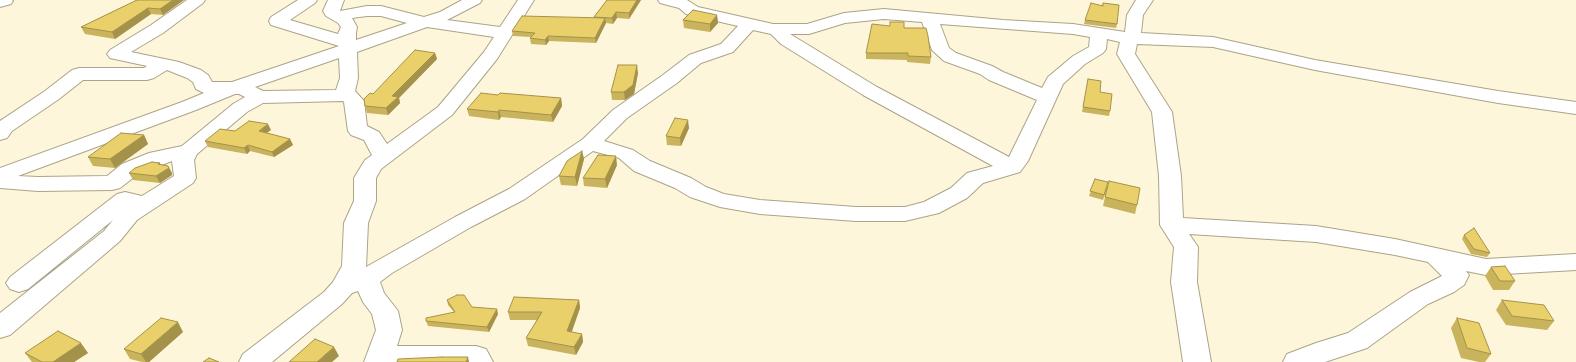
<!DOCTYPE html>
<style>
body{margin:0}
canvas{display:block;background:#fef6da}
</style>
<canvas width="1576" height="362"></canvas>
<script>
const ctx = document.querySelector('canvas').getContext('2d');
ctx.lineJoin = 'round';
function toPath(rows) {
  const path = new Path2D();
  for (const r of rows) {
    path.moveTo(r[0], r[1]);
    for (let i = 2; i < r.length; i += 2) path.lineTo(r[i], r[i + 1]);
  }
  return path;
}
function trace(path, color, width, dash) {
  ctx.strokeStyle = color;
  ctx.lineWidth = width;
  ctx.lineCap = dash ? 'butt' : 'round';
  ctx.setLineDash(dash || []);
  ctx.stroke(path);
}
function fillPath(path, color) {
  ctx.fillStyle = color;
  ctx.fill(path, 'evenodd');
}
const minor = toPath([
 [0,0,12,0,13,1,11,4,0,7,0,0],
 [187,0,205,0,203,3,163,33,131,52,179,62,201,70,208,75,212,82,232,82,339,46,271,25,269,21,271,17,298,0,317,0,315,3,290,20,338,34,341,27,338,23,326,16,323,11,328,0,344,0,340,11,367,6,381,6,424,17,440,12,462,0,482,0,480,3,447,20,500,27,518,0,534,0,497,59,452,115,381,169,376,178,376,201,368,223,366,267,455,217,509,189,583,139,613,110,663,75,689,55,721,44,738,26,686,14,679,8,660,3,658,0,687,0,698,7,773,24,807,24,844,13,884,9,1003,20,1073,24,1125,32,1127,15,1136,0,1153,0,1143,15,1141,33,1213,37,1315,60,1498,91,1576,102,1576,114,1498,103,1315,70,1213,47,1137,44,1135,54,1172,112,1181,176,1183,218,1316,226,1395,239,1486,259,1576,254,1576,270,1486,275,1466,271,1469,275,1464,285,1454,292,1428,304,1367,348,1325,362,1283,362,1287,354,1316,343,1348,333,1410,292,1442,276,1428,262,1395,255,1316,242,1189,234,1198,247,1197,282,1211,362,1183,362,1171,282,1174,247,1160,225,1159,176,1152,112,1117,54,1120,42,1107,39,1106,49,1103,53,1085,64,1063,84,1028,161,1020,172,983,183,967,198,939,213,905,221,856,221,760,214,720,207,690,197,675,188,634,171,619,158,593,151,525,199,471,227,392,273,380,282,384,293,398,311,402,330,397,346,476,346,486,349,493,362,364,362,376,330,372,314,363,302,358,291,352,293,342,304,272,362,239,362,243,354,324,292,333,282,342,266,344,223,354,201,354,178,365,160,372,155,364,140,351,135,348,131,344,102,343,101,263,103,247,112,197,154,194,160,196,178,193,183,137,220,120,241,10,335,0,338,0,313,104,231,113,220,28,289,19,292,10,289,6,283,10,277,117,194,125,192,142,196,174,176,172,161,138,174,120,188,112,190,38,191,0,188,0,168,182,102,204,93,196,89,193,82,187,78,167,70,154,78,147,80,83,80,59,99,12,131,7,138,0,140,0,121,45,91,72,70,79,68,144,68,147,66,110,58,107,54,110,50,151,25,187,0],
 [367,16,381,16,407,23,356,40,356,33,357,27,352,18,367,16],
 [884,19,922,22,932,50,944,61,980,74,989,80,1037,100,1009,157,877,87,790,34,809,34,845,23,884,19],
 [940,24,1073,34,1090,37,1089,47,1073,56,1048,77,1042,88,1003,72,992,66,956,53,949,48,940,24],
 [427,27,494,37,484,52,438,107,387,144,379,132,367,126,364,101,355,91,358,78,357,52,427,27],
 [753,30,771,34,781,44,863,95,993,166,967,173,951,188,924,202,905,207,856,207,760,200,724,194,706,187,691,178,650,161,633,150,604,141,627,118,677,83,701,63,733,52,753,30],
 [339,58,340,78,336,90,263,91,255,87,339,58],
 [235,94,239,94,245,97,233,104,182,146,149,153,122,164,107,176,38,177,18,176,196,110,235,94]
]);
trace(minor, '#aba489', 2);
fillPath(minor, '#fff');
fillPath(toPath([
 [137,0,184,0,163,15,151,14,115,39,85,34,81,27],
 [607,0,641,0,629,19,617,18,613,24,606,23,596,43,549,41,546,45,531,44,530,38,531,37,513,36,512,31,594,18,594,17],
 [1103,3,1117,24,1116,28,1084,24,1085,20,1102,6],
 [717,15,718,23,710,32,684,28,683,20],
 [890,22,904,28,931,57,930,64,907,62,907,60,866,59,866,53,890,26],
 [435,53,437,59,399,98,400,103,388,115,367,113,365,106,373,94],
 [638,73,634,94,625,100,612,100,611,92],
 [1088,79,1100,92,1110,111,1109,116,1082,112],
 [498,95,561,98,562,106,553,122,501,117,499,120,469,116,467,109],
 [689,128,681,146,667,145,666,136],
 [271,130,267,133,290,139,293,145,274,157,250,151,247,154,208,147,205,141,235,131],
 [144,135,148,144,115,168,93,166,88,157],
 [582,151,584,159,577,186,561,185,559,176],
 [160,163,161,165,168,166,172,173,172,175,160,183,133,180,129,173],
 [617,165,607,188,584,186,583,178],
 [1095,179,1137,205,1135,214,1103,206,1107,188,1103,200,1089,196],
 [1464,235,1490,253,1487,257,1471,254,1462,239],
 [1491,267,1515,281,1509,290,1493,290,1485,276],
 [447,300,472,307,498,314,489,332,428,326,426,321,454,312,448,305],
 [579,300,580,308,571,332,582,334,583,342,576,355,528,346,526,338,537,320,510,320,508,312],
 [1502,300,1554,321,1547,330,1506,325,1496,310],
 [1457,318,1491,354,1485,362,1479,362,1461,358,1451,328],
 [183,332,149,362,142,362,130,359,124,349],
 [25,353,88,353,74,362,32,362]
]), '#c9b35c');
fillPath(toPath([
 [173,0,184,0,163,15,160,9],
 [637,0,641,0,629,19,629,13],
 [148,8,151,14,115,39,112,32],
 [616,12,617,18,613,24,612,18],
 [717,15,718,23,710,32,710,24],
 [605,18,606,23,596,43,595,38],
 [548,36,549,41,546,45,545,40],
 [435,53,437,59,399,98,400,103,388,115,386,108,392,96],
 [637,65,638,73,634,94,625,100,624,92],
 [561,98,562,106,553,122,551,115],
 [499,110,501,117,499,120,498,112],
 [688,120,689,128,681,146,680,138],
 [268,124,271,130,262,136,259,131],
 [144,135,148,144,115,168,110,159],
 [290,139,293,145,274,157,272,152],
 [248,145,250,151,247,154,244,148],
 [582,151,584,159,577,186,575,177],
 [616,156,617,165,607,188,605,179],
 [168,166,172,173,172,175,160,183,156,176],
 [579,300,580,308,569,340,567,331],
 [497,309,498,314,489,332,487,327],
 [178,322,183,332,149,362,146,362,141,354],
 [582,334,583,342,576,355,574,347],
 [81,343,88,353,74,362,53,362],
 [334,347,339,356,332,362,317,362],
 [468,357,469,362,466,362]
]), '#a4924b');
const building = toPath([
 [137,0,173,0,160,9,148,8,112,32,81,27,137,0],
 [607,0,637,0,629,13,616,12,612,18,594,17,607,0],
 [1091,3,1103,6,1103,3,1119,5,1117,24,1085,20,1091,3],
 [693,10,717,15,710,24,683,20,693,10],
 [522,16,605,18,595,38,548,36,545,40,530,38,535,33,512,31,522,16],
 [890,22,904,22,904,28,926,28,928,36,931,57,908,56,908,53,866,53,872,24,890,26,890,22],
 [415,50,435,53,392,96,398,97,386,108,365,106,364,99,370,93,373,94,415,50],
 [618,65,637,65,633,85,624,92,611,92,618,65],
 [1088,79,1101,81,1100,92,1112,94,1110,111,1083,107,1088,79],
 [481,93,498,95,500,93,561,98,551,115,499,110,498,112,467,109,481,93],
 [675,118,688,120,680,138,666,136,675,118],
 [249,121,268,124,259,131,290,139,272,152,248,145,244,148,205,141,220,129,235,131,249,121],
 [121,133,144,135,110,159,88,157,121,133],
 [582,151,575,177,559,176,567,161,582,151],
 [598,155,616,156,605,179,583,178,598,155],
 [152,162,160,163,158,164,168,166,169,168,156,176,129,173,135,168,152,162],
 [1095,179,1108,182,1104,195,1090,191,1095,179],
 [1109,181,1140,188,1137,205,1105,197,1109,181],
 [1474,228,1490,253,1474,249,1464,235,1474,228],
 [1505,266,1515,281,1500,281,1491,267,1505,266],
 [457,295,464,295,472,307,497,309,487,327,426,321,426,318,455,312,447,300,457,295],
 [514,297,579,300,567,331,582,334,574,347,526,338,542,312,508,312,514,297],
 [1502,300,1544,305,1554,321,1512,316,1502,300],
 [161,318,178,322,141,354,124,349,161,318],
 [1457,318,1479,323,1491,354,1467,348,1457,318],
 [58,331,81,343,53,362,42,362,25,353,58,331],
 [315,339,334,347,317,362,289,362,315,339],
 [442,357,468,357,466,362,397,362,398,359,442,357],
 [209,358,219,362,203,362,209,358]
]);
fillPath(building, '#ead06b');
trace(building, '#a4924b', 1);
</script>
